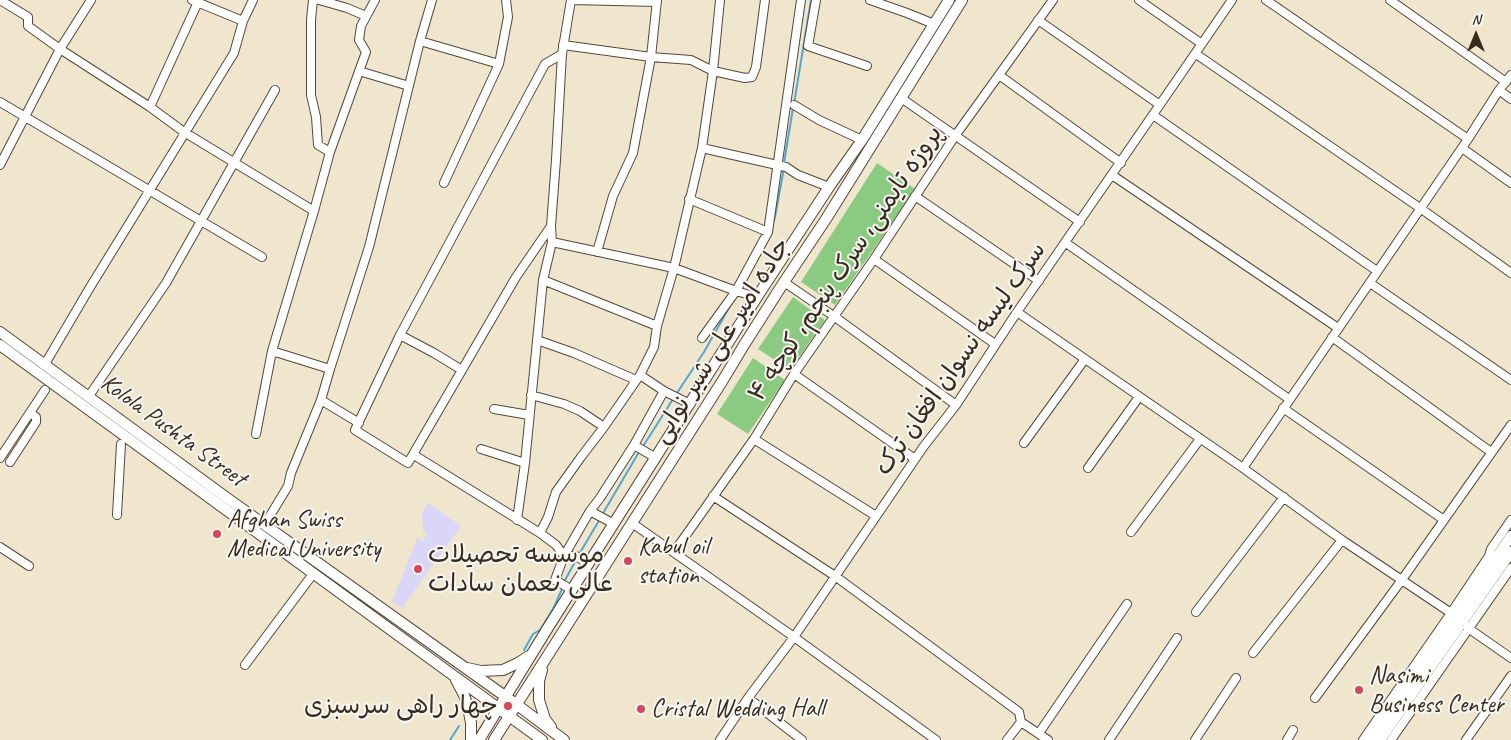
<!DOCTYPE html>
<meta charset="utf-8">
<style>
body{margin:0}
#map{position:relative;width:1511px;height:740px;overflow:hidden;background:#f0e6ce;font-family:Caveat,sans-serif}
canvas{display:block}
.north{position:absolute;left:1451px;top:10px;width:50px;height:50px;-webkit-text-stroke:4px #f6f6f2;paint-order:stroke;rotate:0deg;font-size:14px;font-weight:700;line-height:20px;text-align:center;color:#3b2a1e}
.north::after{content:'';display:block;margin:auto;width:18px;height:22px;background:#3b2a1e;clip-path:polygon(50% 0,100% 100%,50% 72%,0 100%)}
</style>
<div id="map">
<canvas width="1511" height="740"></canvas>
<div class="north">N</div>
</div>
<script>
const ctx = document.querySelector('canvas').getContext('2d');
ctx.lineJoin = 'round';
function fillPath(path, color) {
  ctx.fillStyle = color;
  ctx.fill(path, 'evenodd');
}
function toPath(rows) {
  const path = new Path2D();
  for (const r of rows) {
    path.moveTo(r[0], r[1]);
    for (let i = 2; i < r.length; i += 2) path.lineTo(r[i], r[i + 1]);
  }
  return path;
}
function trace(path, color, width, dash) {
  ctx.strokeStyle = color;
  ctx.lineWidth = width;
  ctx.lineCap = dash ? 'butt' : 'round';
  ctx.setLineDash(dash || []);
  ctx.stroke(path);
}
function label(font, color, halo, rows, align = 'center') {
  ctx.font = font + ' Caveat,"Playpen Sans Arabic",sans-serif';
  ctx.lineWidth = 4;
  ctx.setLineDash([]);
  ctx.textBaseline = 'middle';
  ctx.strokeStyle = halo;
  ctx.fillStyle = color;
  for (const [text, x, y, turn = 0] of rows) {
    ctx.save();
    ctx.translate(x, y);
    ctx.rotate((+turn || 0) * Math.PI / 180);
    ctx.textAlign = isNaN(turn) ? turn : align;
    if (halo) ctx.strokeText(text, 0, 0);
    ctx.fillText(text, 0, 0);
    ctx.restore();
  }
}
fillPath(toPath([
 [428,503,461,526,402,608,392,602,417,538,423,541,427,534,423,531,422,512]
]), '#dad6f7');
fillPath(toPath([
 [877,163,915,189,835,305,801,282],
 [793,297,825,320,790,370,758,349],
 [753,358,785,380,748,434,717,414]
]), '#8bcb81');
trace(toPath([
 [794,104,811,0],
 [784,163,793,108],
 [772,227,775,217,784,168],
 [677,393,704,352,734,299],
 [642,448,673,399],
 [602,515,639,452],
 [578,556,600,519],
 [564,582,576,560],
 [524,650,533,634,540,630,553,609,563,587],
 [450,740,459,726]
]), '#53a7cf', 2);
const minor = toPath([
 [0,0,28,17,28,26,60,49,150,107,184,132,314,211],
 [192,0,243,21],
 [319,0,347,8,366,16],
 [816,0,808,46,867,66],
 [870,0,907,13,934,24],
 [1139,0,1202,44],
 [1266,0,1468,139],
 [1390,0,1506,82],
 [1038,20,1160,105],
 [420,41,499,64],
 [563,45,651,57,691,60,713,71,745,78,752,77,756,67,765,0],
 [1196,54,1420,208,1511,273],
 [359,71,409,86],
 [999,75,1121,163],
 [1499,90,1511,99],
 [901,98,1080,222],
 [0,102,262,257],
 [794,105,819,120,862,140],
 [150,107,198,2],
 [1153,115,1377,271],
 [702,148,786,167,798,175,829,187],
 [1462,148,1511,183],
 [330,152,366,52,359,40,361,26,375,0],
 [0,165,60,49,91,0],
 [1112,175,1338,328],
 [444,183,499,64,508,17,506,0],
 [915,196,1039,281],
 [689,199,768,232],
 [551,226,516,277,408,463,355,430,400,335,545,64,562,54],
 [552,242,674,268,736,291,757,297],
 [1066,243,1289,399],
 [597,252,613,196,633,153,651,57,657,0],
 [874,259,995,344],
 [543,280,657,326],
 [784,282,835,317,956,405],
 [1370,283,1511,380],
 [1017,312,1243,468,1342,540,1451,613,1468,628,1511,658],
 [400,335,434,353,462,370],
 [1332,337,1491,452],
 [702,338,736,291,768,232,801,0],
 [537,340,574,353,636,380],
 [272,351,330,369],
 [45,364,89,289,234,53,243,21,253,0],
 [794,374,915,459],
 [640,375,664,391,690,404],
 [531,395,564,404,580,411,604,427],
 [89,396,166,283,275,90],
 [321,400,359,423],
 [1283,408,1444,520],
 [494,409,529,415],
 [256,434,272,351,314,211,330,152,318,145,316,117,311,95,311,20,313,0],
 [754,439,876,516],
 [1024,443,1085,359],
 [634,445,656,458],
 [481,449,525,463],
 [414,455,540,533,556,545,564,556,576,556,589,564],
 [0,458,45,390],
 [10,462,36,422,36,417,30,413],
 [1088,468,1139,397],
 [1243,468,1468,139,1499,90,1511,75],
 [713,496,835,576,1019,712,1021,722,1048,740],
 [590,511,614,524],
 [117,515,121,444],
 [517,520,525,463,543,280,552,242,551,226,556,160,562,54,571,0,657,2],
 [632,523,794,637,936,740],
 [265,524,288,486,291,473,321,400,330,369,369,247,420,41,432,0],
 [1131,532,1200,439],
 [540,533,548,517,556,492,581,457,604,427,640,375,654,347,657,326,674,268,702,148,713,71,720,0],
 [0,547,29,566],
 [674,552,754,439,794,374,874,259,955,136,1053,0],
 [572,590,555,580,564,556,590,511,600,498,634,445,664,391],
 [1196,612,1284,497],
 [1253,653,1342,540],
 [245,665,313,574],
 [748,698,802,740],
 [1315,698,1401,581,1511,425],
 [1039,733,1127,604],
 [720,740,748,698,794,637,924,446,956,405,1017,312,1232,0],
 [1007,740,1021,722],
 [1109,740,1177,638],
 [1195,740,1236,678],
 [1287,740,1293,730],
 [1363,740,1451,613,1489,556,1491,549,1511,520],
 [1391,740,1511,568],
 [1466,740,1511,676]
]);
const major = toPath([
 [0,332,227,498,516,704,564,740],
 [0,345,542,740],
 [467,668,481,671,503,670,518,663,529,656],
 [542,670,539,681,539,700,545,719,551,727],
 [456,680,464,695,468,707,471,723,471,740],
 [479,740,549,626,757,297,829,187,862,140,949,0],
 [494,740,723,380,744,345,784,282,826,219,962,0],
 [1371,740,1511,536],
 [1380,740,1511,552]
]);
trace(minor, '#564638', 10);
trace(major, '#564638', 12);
trace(minor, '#fff', 8);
trace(major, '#fff', 10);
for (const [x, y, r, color] of [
 [217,534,5,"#d1495b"],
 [628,561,5,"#d1495b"],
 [418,569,5,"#d1495b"],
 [1359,690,5,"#d1495b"],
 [508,706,5,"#d1495b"],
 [641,709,5,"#d1495b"]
]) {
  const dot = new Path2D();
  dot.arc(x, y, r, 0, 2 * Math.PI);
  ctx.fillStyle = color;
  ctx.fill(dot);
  trace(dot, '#f6f6f2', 2);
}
label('25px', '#3b2a1e', '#f6f6f2', [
 ["پروژه تایمنی، سرک پنجم، کوچه ۴",846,264,-56],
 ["جاده امیر علی شیر نوایی",722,341,-58],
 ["سرک لیسه نسوان افغان‌ ترک",961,359,-55],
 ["Kolola Pushta Street",173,431,36]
]);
label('25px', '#3b2a1e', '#f6f6f2', [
 ["Afghan Swiss",227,520],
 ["Medical University",227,549],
 ["Kabul oil",638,547],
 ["station",638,576],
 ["موسسه تحصیلات",428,555],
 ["عالی نعمان سادات",428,584],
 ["Nasimi",1369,676],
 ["Business Center",1369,705],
 ["چهار راهی سرسبزی",498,706,"right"],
 ["Cristal Wedding Hall",651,709]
], 'left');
</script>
